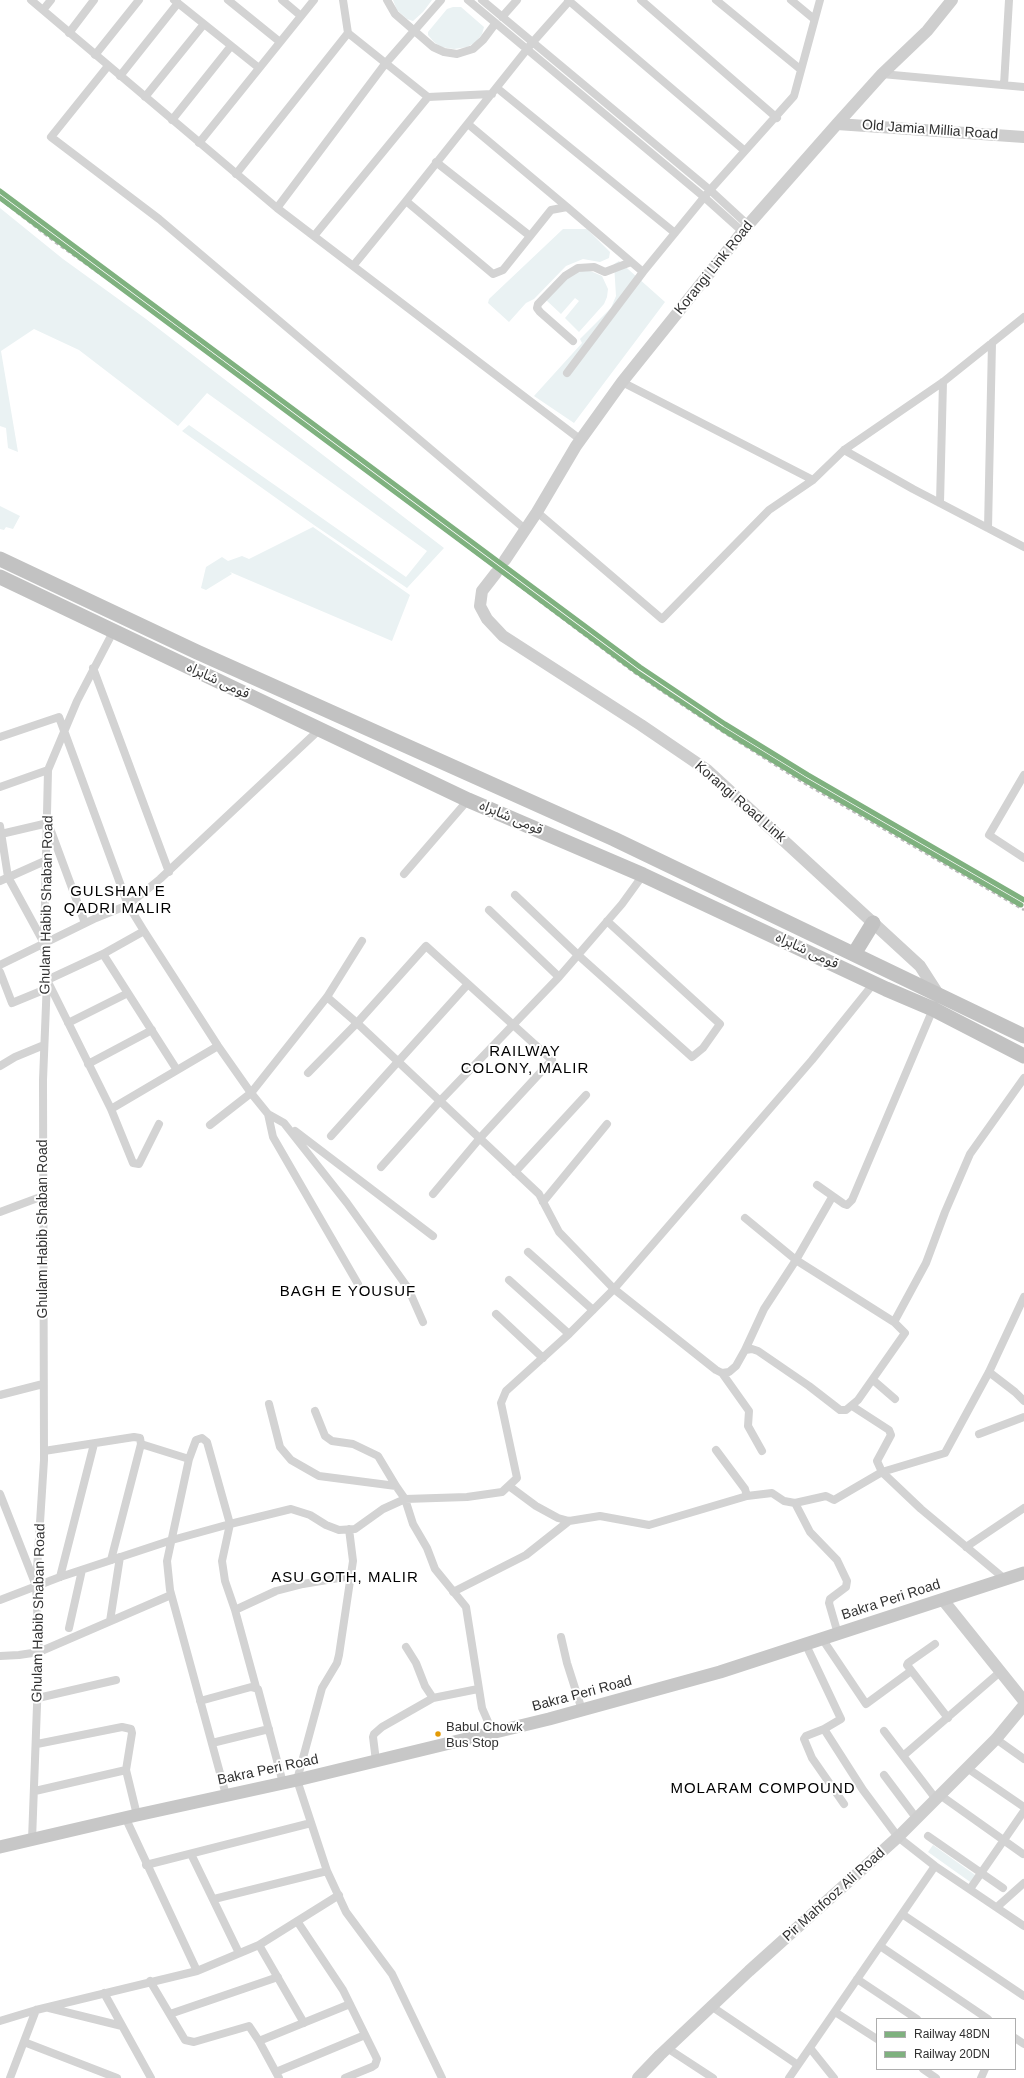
<!DOCTYPE html>
<meta charset="utf-8">
<style>
body{margin:0}
#map{position:relative;width:1024px;height:2078px;overflow:hidden;background:#fff;font-family:Arial,sans-serif}
canvas{display:block}
.legend{position:absolute;left:876px;top:2018px;width:140px;height:52px;box-sizing:border-box;background:#fff;border:1px solid #adadad;margin:0;padding:5px 7px;list-style:none;font-size:12px;color:#313131}
.legend li{display:flex;align-items:center;gap:8px;height:20px}
.legend b{width:20px;border:1px solid #adadad}
</style>
<div id="map">
<canvas width="1024" height="2078"></canvas>
<ul class="legend">
<li><b style="height:5px;background:#7fb17f"></b>Railway 48DN</li>
<li><b style="height:5px;background:#7fb17f"></b>Railway 20DN</li>
</ul>
</div>
<script>
const ctx = document.querySelector('canvas').getContext('2d');
ctx.lineJoin = 'round';
function fillPath(path, color) {
  ctx.fillStyle = color;
  ctx.fill(path, 'evenodd');
}
function toPath(rows) {
  const path = new Path2D();
  for (const r of rows) {
    path.moveTo(r[0], r[1]);
    for (let i = 2; i < r.length; i += 2) path.lineTo(r[i], r[i + 1]);
  }
  return path;
}
function trace(path, color, width, dash) {
  ctx.strokeStyle = color;
  ctx.lineWidth = width;
  ctx.lineCap = dash ? 'butt' : 'round';
  ctx.setLineDash(dash || []);
  ctx.stroke(path);
}
function label(font, color, halo, rows, align = 'center') {
  ctx.font = font + ' Arial,"Noto Sans Arabic",sans-serif';
  ctx.lineWidth = 4;
  ctx.setLineDash([]);
  ctx.textBaseline = 'middle';
  ctx.strokeStyle = halo;
  ctx.fillStyle = color;
  for (const [text, x, y, turn = 0] of rows) {
    ctx.save();
    ctx.translate(x, y);
    ctx.rotate((+turn || 0) * Math.PI / 180);
    ctx.textAlign = isNaN(turn) ? turn : align;
    if (halo) ctx.strokeText(text, 0, 0);
    ctx.fillText(text, 0, 0);
    ctx.restore();
  }
}
fillPath(toPath([
 [393,0,432,0,423,12,413,21,407,19,397,10],
 [453,7,461,7,484,27,482,34,476,42,467,47,454,49,441,47,434,42,428,35,428,32,447,9],
 [0,208,63,259,146,319,444,548,407,588,314,525,182,431,189,425,406,577,427,551,207,393,178,426,79,350,34,329,1,351,18,452,8,448,6,428,0,426],
 [563,229,587,229,610,252,609,258,600,262,583,259,566,266,534,299,526,303,509,322,488,303,489,299],
 [619,261,665,302,574,423,534,396,582,343,580,339,611,308,616,296,614,264],
 [588,270,602,276,608,289,607,297,604,304,579,332,565,318,579,301,575,298,561,314,546,300,573,273],
 [0,506,20,516,13,529,6,527,4,530,0,529],
 [313,527,410,595,392,641,230,572,232,574,206,590,201,588,206,567,222,557,228,561,242,556,249,559],
 [933,1845,978,1877,973,1884,928,1852]
]), '#eaf2f3');
trace(toPath([
 [31,0,277,208,581,440],
 [174,0,259,68],
 [228,0,280,42],
 [282,0,301,16],
 [343,0,348,33,428,97,492,94],
 [387,0,395,14,433,47,444,52,457,54,473,49,483,40,495,24],
 [468,0,704,197,743,232],
 [482,0,710,190,748,225],
 [568,0,745,151],
 [641,0,777,118],
 [716,0,800,69],
 [791,0,814,19],
 [43,10,51,0],
 [502,17,517,0],
 [69,33,94,0],
 [95,55,139,0],
 [108,66,51,137,159,219,525,529],
 [882,74,1024,87],
 [120,76,178,3],
 [1004,85,1009,0],
 [497,88,675,233],
 [145,97,204,24],
 [172,120,231,46],
 [468,124,567,207],
 [199,143,314,0],
 [436,162,530,236],
 [236,174,348,33],
 [406,201,532,43,570,0],
 [277,208,385,64,441,0],
 [314,236,428,97],
 [353,266,406,201,493,274,503,270,551,210,567,207,643,272,710,190,794,96,820,0],
 [573,341,540,312,537,308,538,304,565,276,578,268,594,267,605,272,631,262],
 [567,373,643,272],
 [622,382,813,480],
 [844,450,913,489,1024,547],
 [940,503,943,382],
 [537,512,662,619,769,510,813,480,844,450,943,382,1024,317],
 [988,528,992,343],
 [93,668,169,872],
 [0,737,59,717,128,905,144,931,218,1046,251,1093,268,1114,284,1123,347,1203,408,1288,423,1322],
 [1024,775,989,835,1024,858],
 [0,787,48,770],
 [0,826,8,877,44,943],
 [1,834,48,823,85,923],
 [404,874,468,800],
 [0,881,47,860],
 [515,895,578,955,692,1057,703,1048,720,1024,607,921],
 [489,910,559,977],
 [144,931,103,954,47,980,111,1109,133,1163,139,1164,159,1124],
 [103,954,177,1070],
 [0,965,96,918,128,905,160,879,320,729],
 [0,972,12,1003,46,989],
 [327,997,357,1023,539,1194,559,1232,614,1289,812,1060,874,983],
 [68,1023,128,993],
 [88,1064,152,1030],
 [0,1066,15,1057,44,1045],
 [308,1073,357,1023,426,946,552,1060,480,1138,433,1194],
 [111,1109,218,1046],
 [268,1114,273,1137,358,1284],
 [210,1125,251,1093,327,997,362,941],
 [295,1131,433,1236],
 [331,1136,468,984],
 [381,1167,440,1101,559,977,622,904,643,875],
 [515,1172,586,1095],
 [817,1185,844,1204,847,1205,852,1200,933,1009],
 [543,1202,607,1124],
 [0,1212,43,1196],
 [528,1252,593,1310],
 [509,1280,569,1334],
 [496,1314,543,1358],
 [894,1322,926,1263,945,1212,970,1154,1024,1078],
 [745,1350,764,1309,796,1260,831,1199],
 [989,1372,1015,1392,1024,1401],
 [722,1373,749,1411,748,1426,762,1451],
 [873,1380,895,1399],
 [0,1395,43,1384],
 [269,1404,280,1447,291,1460,319,1476,396,1486,405,1499,413,1524,427,1548,435,1569,466,1607,482,1708,493,1733],
 [852,1406,889,1430,891,1435,877,1461,882,1472,921,1509,1006,1580],
 [315,1411,325,1436,332,1441,353,1444,378,1456,396,1486],
 [979,1434,1024,1417],
 [44,1451,134,1437,140,1438,141,1444,189,1459],
 [509,1486,536,1506,558,1518,569,1521,600,1516,649,1525,747,1496,745,1489,716,1450],
 [0,1494,35,1583],
 [747,1496,772,1493,784,1501,795,1503,826,1496,834,1500,882,1472,945,1453,989,1372,1024,1297],
 [795,1503,810,1532,837,1560,847,1581,846,1587,830,1599,829,1603,838,1634],
 [349,1529,353,1561,339,1655,337,1663,322,1688,297,1780,327,1871,346,1912,392,1974,442,2078],
 [966,1547,1024,1508],
 [111,1560,141,1444],
 [60,1577,94,1444],
 [453,1592,526,1555,569,1521],
 [0,1600,60,1577,172,1540,230,1524,291,1509,310,1515,326,1525,339,1530,355,1529,383,1509,405,1499,467,1497,502,1492,517,1478,501,1403,506,1391,569,1334,614,1289,716,1370,722,1373,729,1372,736,1366,745,1350,752,1349,758,1351,809,1386,840,1410,846,1410,858,1400,905,1333,894,1322,796,1260,745,1218],
 [235,1610,276,1591,303,1584,351,1576],
 [110,1621,120,1557],
 [69,1628,82,1570],
 [561,1637,567,1663,582,1710],
 [823,1640,866,1704,911,1671],
 [935,1644,908,1663,907,1665,948,1718],
 [806,1645,841,1719,824,1729,806,1736,804,1739,812,1758,844,1804],
 [406,1647,416,1663,425,1686,433,1698],
 [0,1656,19,1655,39,1652,171,1595],
 [38,1698,116,1680],
 [200,1701,251,1687,258,1689,283,1783],
 [824,1729,863,1790,898,1837,935,1866,1024,1926],
 [884,1731,936,1799],
 [996,1739,1024,1759],
 [212,1743,269,1729],
 [37,1744,122,1727,131,1729,132,1733,126,1770,137,1815],
 [903,1756,1000,1672],
 [376,1761,373,1737,374,1734,382,1727,433,1698,478,1689],
 [967,1768,1024,1807],
 [884,1775,917,1819],
 [35,1791,126,1770],
 [226,1795,170,1590,167,1561,189,1459,196,1440,202,1438,207,1442,230,1524,222,1561,225,1581,235,1610,256,1687],
 [940,1795,1023,1854],
 [126,1819,197,1971],
 [928,1836,1003,1888],
 [32,1840,39,1652,36,1585,44,1460,43,1080,47,980,44,944,48,770,77,701,113,632],
 [191,1854,239,1953],
 [146,1865,311,1823],
 [970,1889,1024,1811],
 [214,1899,327,1871],
 [997,1907,1024,1883],
 [902,1914,1024,1996],
 [297,1921,343,1990,377,2059,375,2065,372,2067,345,2078],
 [259,1945,304,2023],
 [880,1946,988,2019],
 [857,1979,917,2019],
 [150,1981,185,2040,194,2042,249,2026,259,2041,279,2078],
 [104,1993,151,2078],
 [711,2006,798,2065],
 [49,2008,122,2026],
 [835,2012,877,2039],
 [170,2014,278,1977],
 [0,2021,36,2010,197,1971,259,1945,339,1895],
 [1015,2038,1024,2044],
 [259,2041,350,2004],
 [24,2042,117,2078],
 [667,2048,713,2078],
 [810,2048,834,2078],
 [923,2069,936,2078],
 [276,2072,365,2035],
 [10,2078,36,2010],
 [789,2078,935,1866],
 [981,2078,985,2069]
]), '#d3d3d3', 8);
trace(toPath([
 [837,124,1024,137],
 [505,560,537,512,576,446,622,382,748,225,837,124,882,74,927,31,952,0],
 [496,573,482,591,480,606,487,619,503,636,641,725,707,770,920,966,940,997],
 [943,1600,1024,1701],
 [638,2078,660,2055,749,1971,898,1837,996,1739,1024,1705]
]), '#cecece', 12);
trace(toPath([
 [0,1847,137,1815,297,1780,549,1719,720,1672,1024,1573]
]), '#c7c7c7', 13);
trace(toPath([
 [0,559,197,652,614,839,1024,1036],
 [0,577,468,800,643,875,886,989,933,1009,1024,1056],
 [854,954,873,923]
]), '#c2c2c2', 15);
trace(toPath([
 [0,199,55,242,181,331,635,673,720,730,802,782,1024,910]
]), '#bbb', 2.5, [4, 3]);
trace(toPath([
 [0,191,640,667,725,724,808,775,1024,900]
]), '#7fb17f', 5);
trace(toPath([
 [0,198,637,672,722,729,805,780,1021,905]
]), '#7fb17f', 5);
for (const [x, y, r, color] of [
 [438,1734,3.5,"#e39a05"]
]) {
  const dot = new Path2D();
  dot.arc(x, y, r, 0, 2 * Math.PI);
  ctx.fillStyle = color;
  ctx.fill(dot);
  trace(dot, '#fff', 1.5);
}
label('13px', '#313131', '#fff', [
 ["Babul Chowk",446,1727],
 ["Bus Stop",446,1743]
], 'left');
label('14px', '#313131', '#fff', [
 ["Old Jamia Millia Road",930,130,4],
 ["Korangi Link Road",714,268,-51],
 ["قومی شاہراہ",218,681,25],
 ["Korangi Road Link",740,802,41],
 ["قومی شاہراہ",511,818,23],
 ["Ghulam Habib Shaban Road",47,905,-89],
 ["قومی شاہراہ",807,951,25],
 ["Ghulam Habib Shaban Road",43,1229,-90],
 ["Bakra Peri Road",891,1600,-18],
 ["Ghulam Habib Shaban Road",39,1613,-89],
 ["Bakra Peri Road",582,1694,-15],
 ["Bakra Peri Road",268,1770,-12],
 ["Pir Mahfooz Ali Road",834,1895,-42]
]);
ctx.letterSpacing = '1px';
label('15px', '#000', '#fff', [
 ["GULSHAN E",118,892],
 ["QADRI MALIR",118,909],
 ["RAILWAY",525,1052],
 ["COLONY, MALIR",525,1069],
 ["BAGH E YOUSUF",348,1292],
 ["ASU GOTH, MALIR",345,1578],
 ["MOLARAM COMPOUND",763,1789]
]);
ctx.letterSpacing = '0px';
</script>
